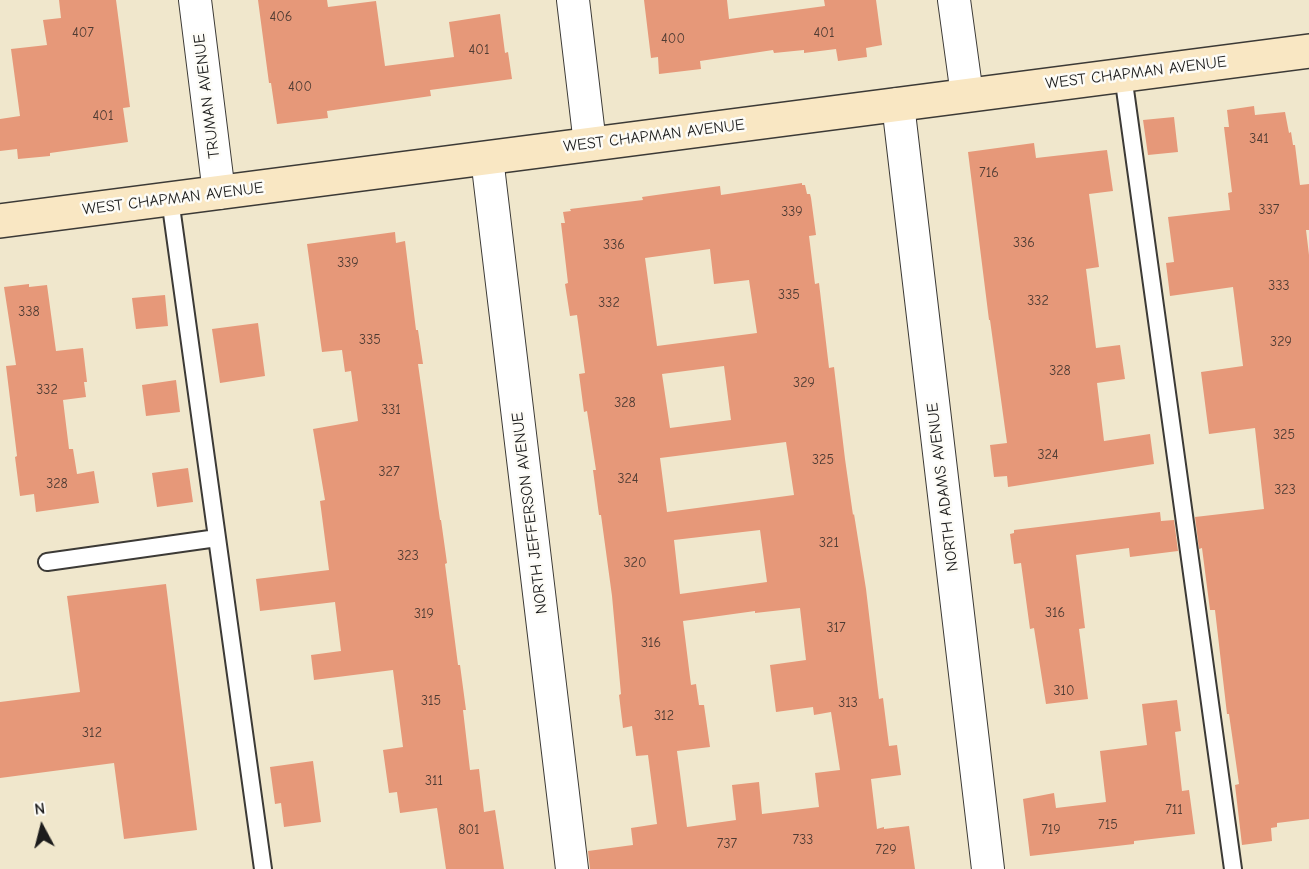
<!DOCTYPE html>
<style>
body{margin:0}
#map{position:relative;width:1309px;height:869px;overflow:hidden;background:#f0e7cc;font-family:"Comic Neue",sans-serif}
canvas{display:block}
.north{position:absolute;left:12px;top:797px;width:60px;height:60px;-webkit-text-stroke:4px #fdfcf7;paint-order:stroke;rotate:353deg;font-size:16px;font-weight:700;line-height:24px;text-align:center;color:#1c1c1c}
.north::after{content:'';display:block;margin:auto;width:21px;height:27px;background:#1c1c1c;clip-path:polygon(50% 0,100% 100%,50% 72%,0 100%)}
</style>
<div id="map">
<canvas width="1309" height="869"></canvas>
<div class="north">N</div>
</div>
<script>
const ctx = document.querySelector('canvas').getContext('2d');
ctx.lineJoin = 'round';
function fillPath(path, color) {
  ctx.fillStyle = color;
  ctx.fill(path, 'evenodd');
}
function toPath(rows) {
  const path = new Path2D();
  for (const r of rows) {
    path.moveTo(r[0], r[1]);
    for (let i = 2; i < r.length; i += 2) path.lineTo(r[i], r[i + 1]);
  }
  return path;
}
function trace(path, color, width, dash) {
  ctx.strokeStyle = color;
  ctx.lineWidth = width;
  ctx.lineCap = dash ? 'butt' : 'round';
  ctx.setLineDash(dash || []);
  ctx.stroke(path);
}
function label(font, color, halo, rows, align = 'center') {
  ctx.font = font + ' "Comic Neue",sans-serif';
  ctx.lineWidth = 5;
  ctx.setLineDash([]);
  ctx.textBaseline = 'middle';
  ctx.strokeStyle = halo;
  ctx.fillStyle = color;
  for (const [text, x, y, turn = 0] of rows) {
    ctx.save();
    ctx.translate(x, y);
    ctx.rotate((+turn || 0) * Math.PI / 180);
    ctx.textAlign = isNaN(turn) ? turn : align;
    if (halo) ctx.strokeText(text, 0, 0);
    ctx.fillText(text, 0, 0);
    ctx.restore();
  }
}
fillPath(toPath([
 [59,0,116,0,130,107,123,108,128,142,50,153,50,156,18,159,17,149,0,151,0,119,20,116,11,49,47,45,43,20,61,18],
 [258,0,327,0,328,7,376,1,385,66,454,57,449,22,500,14,505,53,508,52,512,79,430,90,431,96,327,111,328,118,277,124,271,83,269,83],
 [644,0,727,0,729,19,825,6,824,0,876,0,882,45,866,48,867,57,838,61,836,49,804,53,804,50,774,53,773,50,700,61,701,69,659,74,658,57,651,58],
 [1254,106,1255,115,1285,112,1289,133,1291,132,1293,145,1295,145,1300,185,1309,184,1309,230,1306,230,1309,255,1309,819,1277,823,1277,827,1271,828,1272,841,1242,845,1235,785,1239,784,1229,714,1227,714,1215,610,1210,610,1202,548,1199,549,1195,517,1264,509,1255,428,1209,434,1201,372,1243,366,1233,287,1170,296,1166,263,1174,262,1168,217,1230,210,1228,193,1232,192,1224,127,1229,127,1227,110],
 [1174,117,1178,152,1148,155,1143,120],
 [1034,143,1036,158,1107,150,1113,191,1089,194,1099,267,1086,269,1096,348,1120,345,1125,379,1097,383,1104,441,1150,434,1154,464,1008,487,1007,476,994,477,990,445,1007,443,990,320,989,320,968,152],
 [802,183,802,185,805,185,807,194,810,194,811,198,816,235,809,236,815,284,819,283,829,368,834,367,845,459,853,515,854,514,866,589,879,699,883,698,889,746,897,745,901,775,871,779,877,829,884,827,884,829,909,826,915,869,590,869,588,851,633,845,631,828,657,824,648,755,636,756,632,726,623,728,619,695,621,694,612,596,601,515,599,515,593,470,596,470,587,411,584,412,579,374,585,373,577,315,570,316,565,284,568,283,561,223,565,223,563,212,571,211,570,209,643,200,642,197,720,186,721,195],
 [710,249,714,284,749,280,757,333,657,346,645,258],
 [724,366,731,420,670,428,662,374],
 [786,442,794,495,667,512,660,458],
 [760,530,767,582,680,594,674,540],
 [800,608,806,660,770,665,776,712,813,707,814,715,831,712,840,770,815,773,819,807,762,814,759,782,732,785,736,820,687,827,677,751,710,747,704,705,699,705,696,684,691,685,683,621,755,611,755,613],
 [395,232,396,243,405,241,416,330,418,330,423,364,418,364,440,520,441,520,447,563,445,564,458,665,460,665,466,710,463,710,470,770,479,769,484,812,495,810,504,869,446,869,437,808,400,813,397,792,389,793,383,750,403,747,393,670,314,680,311,655,341,651,335,602,260,611,256,579,329,570,320,501,325,500,313,429,358,421,351,371,345,372,342,350,322,352,307,244],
 [29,284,29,287,47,285,56,351,83,348,87,382,84,382,86,397,63,400,69,449,73,449,77,474,94,471,99,503,36,512,34,494,20,496,15,457,17,456,6,366,16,365,4,287],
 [165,295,168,326,136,329,132,298],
 [258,323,265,376,220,383,212,329],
 [176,380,180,412,146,416,142,385],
 [188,468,193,502,157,507,152,473],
 [1160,512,1161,521,1174,520,1178,551,1130,557,1129,548,1076,555,1085,628,1079,629,1088,699,1046,704,1034,628,1030,629,1021,563,1014,564,1010,534,1014,533,1014,530],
 [166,584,197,830,124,839,114,763,0,778,0,702,80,692,67,596],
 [1177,700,1181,731,1175,732,1182,791,1189,790,1195,834,1134,841,1134,844,1030,856,1023,799,1054,793,1056,808,1106,802,1100,751,1147,745,1142,704],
 [313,761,321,822,284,827,281,803,275,804,270,767]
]), '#e69879');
const lane = toPath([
 [1123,75,1233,869],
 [170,199,263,869],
 [47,562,217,538]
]);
const street = toPath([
 [195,0,219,193],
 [573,0,590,144],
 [954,0,967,95],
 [898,104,988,869],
 [487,158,572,869]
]);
const secondary = toPath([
 [0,221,1309,51]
]);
trace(lane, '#3c3a36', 20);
trace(street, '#3c3a36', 34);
trace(secondary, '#3c3a36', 36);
trace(lane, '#fff', 16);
trace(street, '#fff', 32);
trace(secondary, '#f9e7c3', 33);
label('14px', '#4e3b33', null, [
 ["406",281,17],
 ["407",83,33],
 ["401",824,33],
 ["400",673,39],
 ["401",479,50],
 ["400",300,87],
 ["401",103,116],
 ["341",1259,139],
 ["716",989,173],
 ["337",1269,210],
 ["339",792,212],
 ["336",1024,243],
 ["336",614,245],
 ["339",348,263],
 ["333",1279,286],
 ["335",789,295],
 ["332",1038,301],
 ["332",609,303],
 ["338",29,312],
 ["335",370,340],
 ["329",1281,342],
 ["328",1060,371],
 ["329",804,383],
 ["332",47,390],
 ["328",625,403],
 ["331",391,410],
 ["325",1284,435],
 ["324",1048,455],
 ["325",823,460],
 ["327",389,472],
 ["324",628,479],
 ["328",57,484],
 ["323",1285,490],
 ["321",829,543],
 ["323",408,556],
 ["320",635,563],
 ["316",1055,613],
 ["319",424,614],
 ["317",836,628],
 ["316",651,643],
 ["310",1064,691],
 ["315",431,701],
 ["313",848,703],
 ["312",664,716],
 ["312",92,733],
 ["311",434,781],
 ["711",1174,810],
 ["715",1108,825],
 ["801",469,830],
 ["719",1051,830],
 ["733",803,840],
 ["737",727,844],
 ["729",886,850]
]);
label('16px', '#1c1c1c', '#fdfcf7', [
 ["WEST CHAPMAN AVENUE",1136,73,-7],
 ["TRUMAN AVENUE",207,96,-97],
 ["WEST CHAPMAN AVENUE",654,136,-7],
 ["WEST CHAPMAN AVENUE",173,199,-7],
 ["NORTH ADAMS AVENUE",943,487,-97],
 ["NORTH JEFFERSON AVENUE",530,513,-97]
]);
</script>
